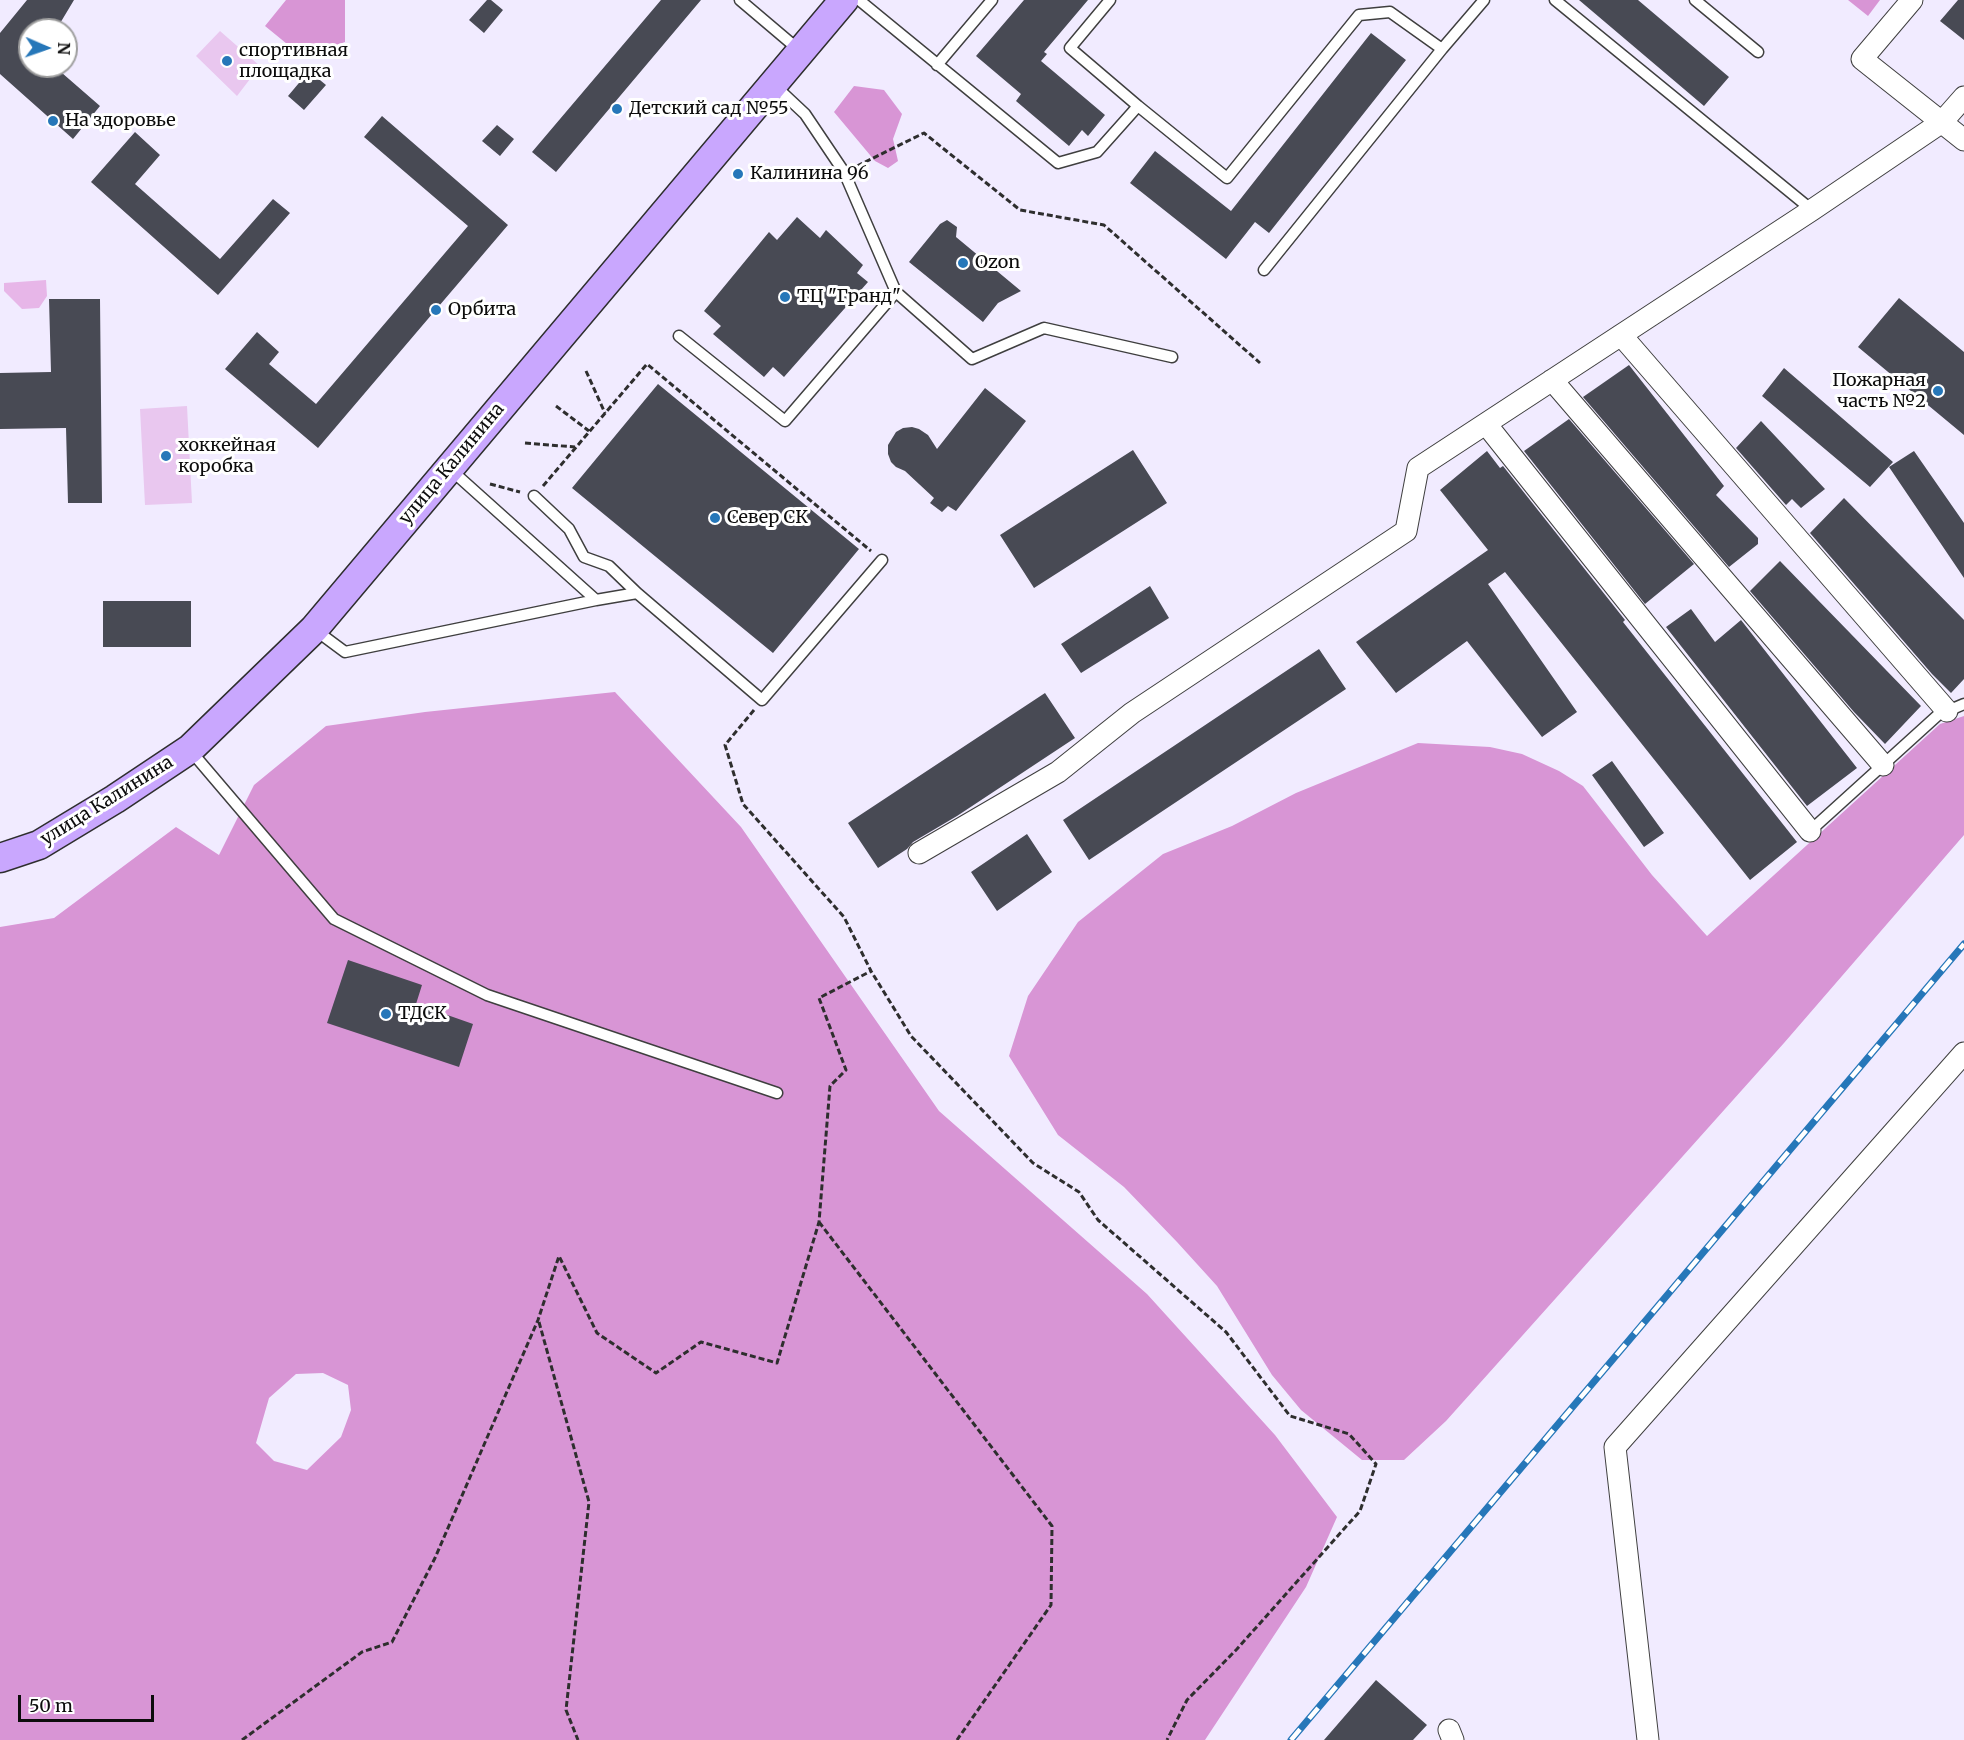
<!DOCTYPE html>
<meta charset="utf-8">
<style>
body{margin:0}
#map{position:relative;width:1964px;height:1740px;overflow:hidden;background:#f1ebff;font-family:Merriweather,serif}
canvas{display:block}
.north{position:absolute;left:18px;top:18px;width:60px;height:60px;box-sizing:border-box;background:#fff;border:2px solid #9e9e9e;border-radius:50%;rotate:92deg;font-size:16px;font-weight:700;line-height:24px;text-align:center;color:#0c0c0c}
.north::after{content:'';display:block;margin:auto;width:21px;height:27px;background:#2677b9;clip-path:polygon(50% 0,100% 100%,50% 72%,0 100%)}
.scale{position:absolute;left:18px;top:1695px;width:136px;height:27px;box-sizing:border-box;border:3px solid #0c0c0c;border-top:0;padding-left:8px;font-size:18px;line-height:21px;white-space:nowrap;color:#0c0c0c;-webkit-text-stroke:4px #fff;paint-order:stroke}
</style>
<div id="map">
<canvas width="1964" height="1740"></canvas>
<div class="north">N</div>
<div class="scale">50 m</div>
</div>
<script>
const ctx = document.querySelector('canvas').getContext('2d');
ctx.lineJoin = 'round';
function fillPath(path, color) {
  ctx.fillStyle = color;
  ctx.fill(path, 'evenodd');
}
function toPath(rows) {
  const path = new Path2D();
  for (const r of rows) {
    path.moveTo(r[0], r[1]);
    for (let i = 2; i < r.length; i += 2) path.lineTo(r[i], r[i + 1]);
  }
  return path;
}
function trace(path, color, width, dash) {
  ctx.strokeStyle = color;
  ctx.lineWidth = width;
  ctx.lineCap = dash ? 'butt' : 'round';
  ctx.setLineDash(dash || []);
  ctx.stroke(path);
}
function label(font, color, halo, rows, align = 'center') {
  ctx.font = font + ' Merriweather,serif';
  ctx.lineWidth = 6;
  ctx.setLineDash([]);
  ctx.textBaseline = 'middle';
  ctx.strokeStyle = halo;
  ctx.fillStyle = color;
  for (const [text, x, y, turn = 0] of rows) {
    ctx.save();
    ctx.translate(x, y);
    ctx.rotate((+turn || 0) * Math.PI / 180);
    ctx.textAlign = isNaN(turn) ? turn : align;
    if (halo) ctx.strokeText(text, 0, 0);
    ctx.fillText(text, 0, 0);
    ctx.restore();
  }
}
fillPath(toPath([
 [46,280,47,296,39,308,22,309,4,291,4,283]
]), '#e7b6e8');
fillPath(toPath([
 [286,0,345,0,345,42,303,57,265,26],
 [1848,0,1880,0,1868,16],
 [854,86,884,90,902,114,893,139,898,161,888,168,875,161,834,112],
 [615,692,741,827,939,1111,1147,1294,1275,1435,1337,1517,1306,1587,1205,1740,0,1740,0,927,54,918,176,827,219,855,254,785,326,726,425,712],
 [323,1373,348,1385,351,1410,341,1437,307,1470,274,1461,256,1443,269,1398,296,1374],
 [1964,716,1964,835,1784,1043,1446,1421,1404,1460,1362,1460,1301,1410,1272,1375,1217,1286,1177,1242,1124,1187,1058,1135,1009,1056,1028,996,1078,922,1163,854,1232,826,1296,793,1418,743,1490,747,1522,754,1559,771,1583,786,1652,875,1707,936,1940,724]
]), '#d895d5');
fillPath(toPath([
 [220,31,260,66,237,96,196,56],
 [187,406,192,503,145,505,140,409]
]), '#e9c7ef');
fillPath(toPath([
 [27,0,74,0,56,30,30,30,30,66,54,66,100,106,73,139,0,74,0,33],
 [487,0,491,0,503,10,484,33,469,20],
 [661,0,701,0,556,172,532,152],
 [1024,0,1088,0,1044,52,1047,54,1041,61,1105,115,1088,136,1082,130,1069,146,1016,101,1021,94,976,56],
 [1579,0,1638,0,1729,77,1704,106],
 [1958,0,1964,0,1964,40,1940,21],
 [1371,33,1406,60,1269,233,1255,222,1226,259,1130,183,1155,151,1231,211],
 [309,71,326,85,304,110,288,96],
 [382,116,508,225,318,448,225,369,257,332,279,352,269,364,316,404,468,226,364,137],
 [497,125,514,139,500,156,482,141],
 [135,132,160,155,135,184,220,259,273,199,290,213,218,295,91,182],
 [797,217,820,238,826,230,863,265,857,273,868,282,784,377,773,367,764,377,713,334,721,326,704,311,769,232,777,240],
 [947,220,957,227,956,237,1021,291,998,303,983,322,909,262,940,224],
 [1899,298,1964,352,1964,435,1858,347],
 [49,299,100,299,102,503,68,503,66,428,0,429,0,373,51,372],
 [1629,365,1724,486,1716,495,1758,538,1758,544,1729,567,1583,397],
 [1784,368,1893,462,1870,487,1762,396],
 [658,384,859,549,773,653,572,488],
 [985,388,1026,421,956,511,948,506,942,512,930,503,934,498,905,471,896,467,891,462,888,454,888,445,896,432,903,428,912,427,919,429,928,435,937,449],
 [1569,419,1694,564,1645,604,1524,451],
 [1761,421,1825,489,1801,508,1792,499,1786,505,1736,448],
 [1133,450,1167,503,1034,588,1000,535],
 [1487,451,1500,468,1503,466,1625,620,1623,622,1797,842,1750,880,1505,572,1488,584,1577,712,1542,737,1467,641,1396,693,1356,642,1488,550,1440,490],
 [1914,451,1964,523,1964,578,1889,467],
 [1844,498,1964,620,1964,679,1951,693,1932,674,1810,533],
 [1780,561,1921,706,1885,744,1854,712,1750,591],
 [1150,586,1169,618,1081,673,1061,644],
 [103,601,191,601,191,647,103,647],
 [1691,609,1715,642,1741,620,1857,768,1807,806,1666,627],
 [1319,649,1346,689,1089,860,1063,820],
 [1045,693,1075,738,957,816,913,842,907,849,878,868,848,823],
 [1612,761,1664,833,1644,847,1592,775],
 [1027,834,1052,872,997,911,971,872],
 [348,960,422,985,416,1004,473,1024,459,1067,327,1023],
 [1376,1680,1427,1725,1413,1740,1324,1740]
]), '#484a54');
const service = toPath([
 [740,0,799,50],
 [859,0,1058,163,1097,152,1138,106,1070,48,1110,0],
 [1555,0,1812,210],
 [1695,0,1758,52],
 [1442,49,1484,0],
 [937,65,992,0],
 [773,84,805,114,844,172,896,292,972,359,1044,328,1172,357],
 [1138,106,1227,178,1359,15,1390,12,1442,49,1264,270],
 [679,336,785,421,896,292],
 [534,496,569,529,584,557,609,566,637,593],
 [596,600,637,593,762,700,882,560],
 [314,629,345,652,596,600,450,469],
 [190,750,334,919,487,995,777,1093],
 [1810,831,1938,715,1964,704]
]);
const minor = toPath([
 [1912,0,1862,59,1964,140],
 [1621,335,1947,711],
 [1552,380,1883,765],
 [1486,424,1810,831],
 [919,853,1058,772,1132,713,1406,531,1418,468,1812,210,1942,122,1964,97],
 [1449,1730,1453,1740],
 [1648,1740,1615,1447,1964,1053]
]);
const secondary = toPath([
 [0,858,39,845,115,799,190,749,314,629,844,0]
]);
trace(service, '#3f3f3f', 13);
trace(minor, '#3f3f3f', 23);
trace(secondary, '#2e2e2e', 31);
trace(toPath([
 [857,166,924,133,1020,210,1104,225,1260,363],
 [586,371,605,413],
 [556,406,589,431],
 [525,443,575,447],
 [490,484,520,492],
 [543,486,647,364,871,551],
 [754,710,725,745,743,804,844,917,871,971,911,1036,1033,1163,1079,1192,1098,1220,1226,1332,1290,1416,1349,1434,1376,1464,1360,1511,1237,1649,1187,1700,1167,1740],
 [819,1222,1052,1526,1051,1605,957,1740],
 [539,1322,589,1502,566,1710,578,1740],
 [242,1740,362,1652,392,1642,435,1558,538,1320,559,1256,597,1333,656,1373,701,1342,777,1363,819,1222,830,1086,846,1070,819,998,871,971]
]), '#2e2e2e', 3, [6, 3]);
trace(service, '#fff', 10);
trace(minor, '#fff', 21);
trace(secondary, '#c9a7fe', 28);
const rail = toPath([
 [1291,1740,1964,944]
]);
trace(rail, '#2677b9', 7);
trace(rail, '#fff', 4.5, [14]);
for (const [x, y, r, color] of [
 [227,61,6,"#2677b9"],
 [617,109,6,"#2677b9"],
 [53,121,6,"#2677b9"],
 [738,174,6,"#2677b9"],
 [963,263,6,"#2677b9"],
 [785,297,6,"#2677b9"],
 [436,310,6,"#2677b9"],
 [1938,391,6,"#2677b9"],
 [166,456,6,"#2677b9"],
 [715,518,6,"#2677b9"],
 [386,1014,6,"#2677b9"]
]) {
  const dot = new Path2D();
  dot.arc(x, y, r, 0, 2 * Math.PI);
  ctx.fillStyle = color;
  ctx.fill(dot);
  trace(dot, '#fff', 2);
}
label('18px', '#0c0c0c', '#fff', [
 ["спортивная",239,51],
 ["площадка",239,72],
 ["Детский сад №55",629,109],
 ["На здоровье",65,121],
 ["Калинина 96",750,174],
 ["Ozon",975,263],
 ["ТЦ \"Гранд\"",797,297],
 ["Орбита",448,310],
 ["Пожарная",1926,381,"right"],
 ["часть №2",1926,402,"right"],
 ["хоккейная",178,446],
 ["коробка",178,467],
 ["Север СК",727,518],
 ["ТДСК",398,1014]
], 'left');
label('18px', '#0c0c0c', '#fff', [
 ["улица Калинина",452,464,-50],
 ["улица Калинина",107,801,-32]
]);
</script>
